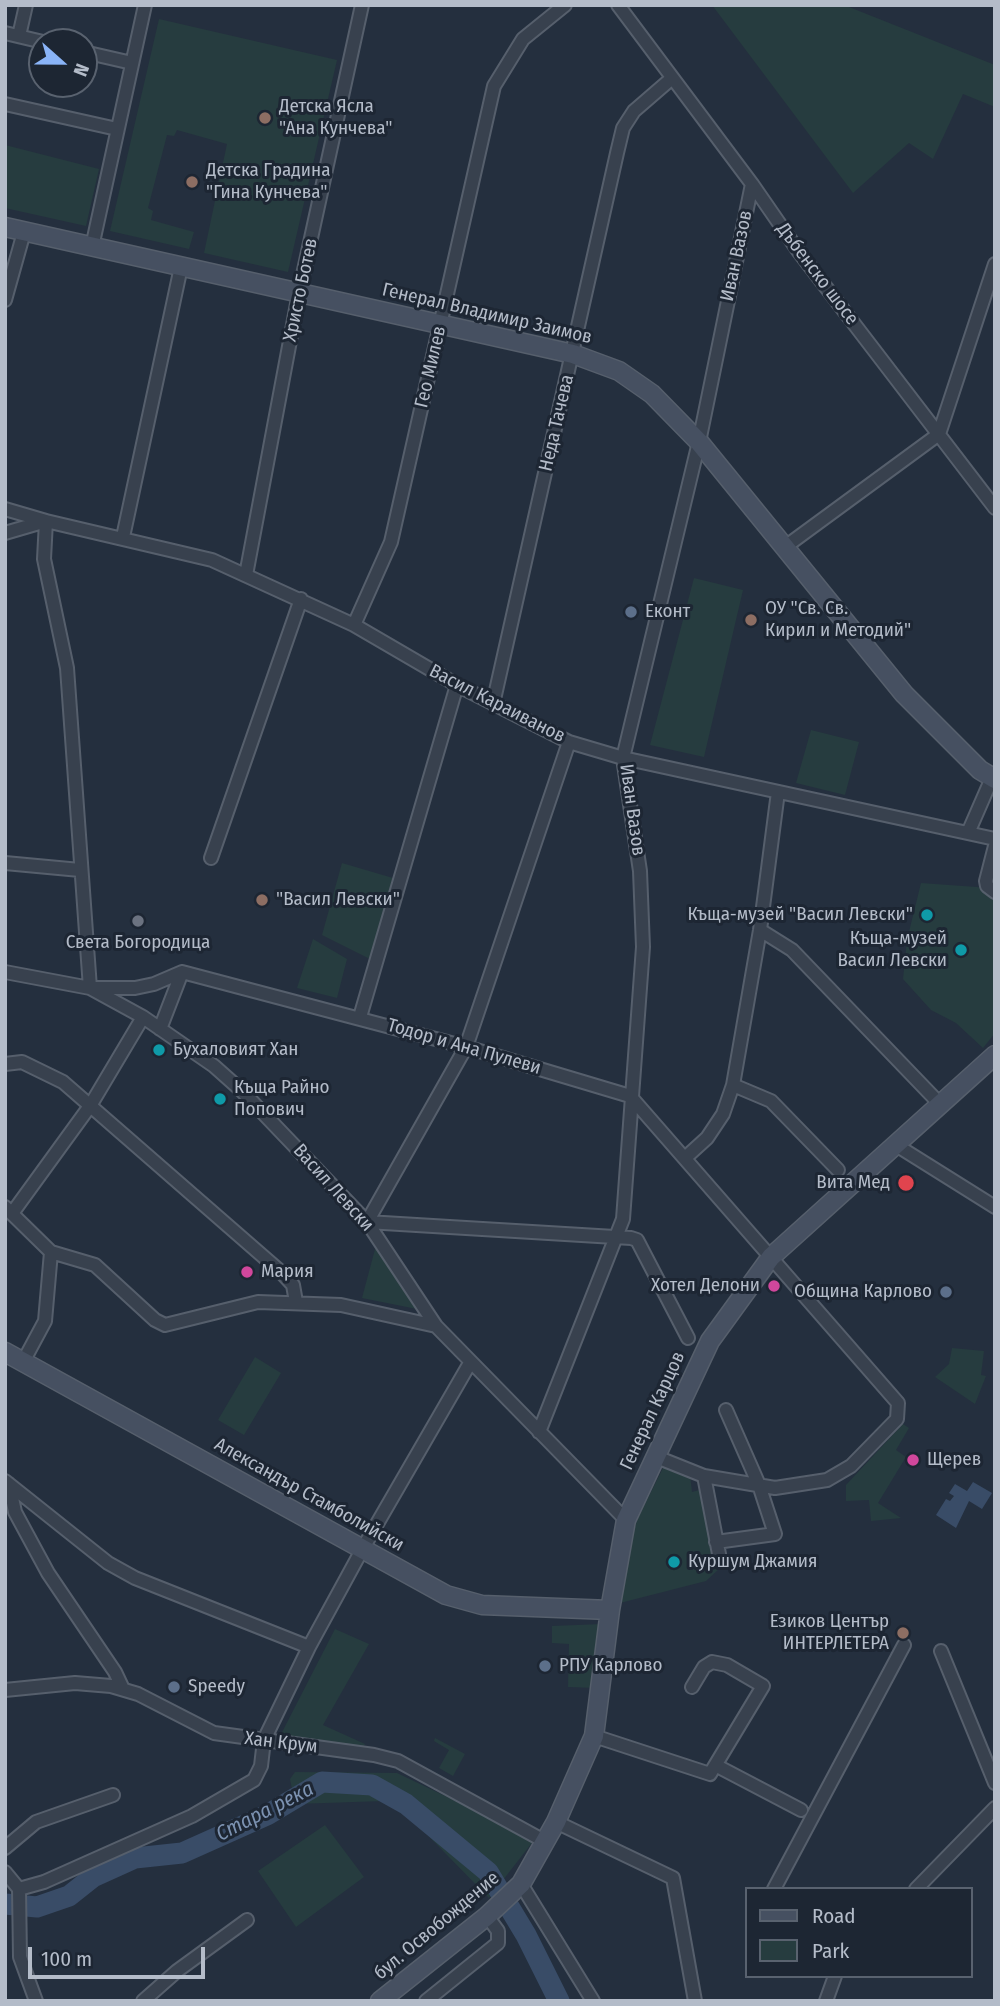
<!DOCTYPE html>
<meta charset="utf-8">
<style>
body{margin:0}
#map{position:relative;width:1000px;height:2006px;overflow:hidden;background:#242f3e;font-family:"Fira Sans Condensed",sans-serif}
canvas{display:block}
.frame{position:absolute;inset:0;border:7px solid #b4bcc9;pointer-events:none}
.legend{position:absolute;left:745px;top:1887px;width:228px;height:91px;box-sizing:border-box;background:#1d2633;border:2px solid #59626f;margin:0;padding:9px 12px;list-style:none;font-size:21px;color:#b4bcc9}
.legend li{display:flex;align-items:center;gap:14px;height:35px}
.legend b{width:35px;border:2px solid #59626f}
.north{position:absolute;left:28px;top:28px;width:70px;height:70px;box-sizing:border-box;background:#1d2633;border:2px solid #59626f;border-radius:50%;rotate:111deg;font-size:19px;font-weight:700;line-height:28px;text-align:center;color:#b4bcc9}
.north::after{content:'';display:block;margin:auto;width:24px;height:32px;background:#8ab4f8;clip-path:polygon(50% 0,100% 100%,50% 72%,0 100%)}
.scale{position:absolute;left:28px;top:1947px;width:177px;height:32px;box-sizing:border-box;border:4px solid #b4bcc9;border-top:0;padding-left:9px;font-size:21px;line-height:24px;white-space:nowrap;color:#b4bcc9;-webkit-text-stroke:5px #1d2633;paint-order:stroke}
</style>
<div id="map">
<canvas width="1000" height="2006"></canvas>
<div class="frame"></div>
<ul class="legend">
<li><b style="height:9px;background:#465061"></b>Road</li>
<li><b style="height:19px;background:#263c3f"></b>Park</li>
</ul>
<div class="north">N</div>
<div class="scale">100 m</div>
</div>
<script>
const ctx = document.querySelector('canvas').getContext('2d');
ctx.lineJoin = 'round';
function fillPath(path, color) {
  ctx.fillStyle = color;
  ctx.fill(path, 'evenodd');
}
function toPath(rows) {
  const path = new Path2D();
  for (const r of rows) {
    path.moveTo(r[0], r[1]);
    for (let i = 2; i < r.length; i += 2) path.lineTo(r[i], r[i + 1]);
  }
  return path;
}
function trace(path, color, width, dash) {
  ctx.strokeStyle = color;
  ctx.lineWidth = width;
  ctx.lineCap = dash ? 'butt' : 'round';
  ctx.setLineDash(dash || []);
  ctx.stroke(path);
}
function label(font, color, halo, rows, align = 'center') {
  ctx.font = font + ' "Fira Sans Condensed",sans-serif';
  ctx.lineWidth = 6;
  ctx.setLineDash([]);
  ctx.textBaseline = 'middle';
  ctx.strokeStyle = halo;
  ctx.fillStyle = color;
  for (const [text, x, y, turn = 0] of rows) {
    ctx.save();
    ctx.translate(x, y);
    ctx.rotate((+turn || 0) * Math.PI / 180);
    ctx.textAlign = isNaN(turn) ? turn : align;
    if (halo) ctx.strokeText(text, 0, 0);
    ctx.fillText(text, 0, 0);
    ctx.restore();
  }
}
fillPath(toPath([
 [712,5,844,5,995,65,995,107,963,94,933,159,909,143,853,193],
 [159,19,337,60,288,272,204,253,227,144,177,130,174,136,167,135,148,208,153,211,151,220,194,232,189,249,110,231],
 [5,145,99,169,86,226,5,208],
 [694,578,743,590,704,757,650,745],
 [811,730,859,742,845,795,796,783],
 [342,863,393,878,370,959,322,935],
 [921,883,991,888,995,900,995,1033,983,1048,956,1023,931,1010,903,979,907,940],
 [313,939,347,959,337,998,297,988],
 [378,1238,427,1311,362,1298],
 [952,1348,984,1351,981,1375,986,1376,975,1404,935,1377,949,1364],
 [255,1357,281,1373,244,1435,218,1420],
 [903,1424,909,1428,896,1450,906,1457,878,1503,901,1518,871,1521,869,1500,846,1501,846,1485],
 [664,1466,690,1474,692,1492,703,1489,720,1568,706,1581,620,1603,629,1543,638,1518],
 [602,1624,597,1688,568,1687,569,1644,552,1643,552,1626],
 [335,1629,369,1644,323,1725,365,1744,360,1753,277,1742],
 [435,1738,465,1754,453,1776,439,1768,449,1750,434,1741],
 [295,1772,397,1773,535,1839,489,1898,402,1809,384,1801,295,1804,290,1779],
 [325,1825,364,1877,296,1927,258,1871]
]), '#263c3f');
fillPath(toPath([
 [973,1482,992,1493,982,1509,969,1501,956,1528,936,1515,946,1499,950,1501,954,1496,949,1493,955,1484,967,1491]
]), '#394c67');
trace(toPath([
 [5,1904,37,1907,69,1896,93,1877,135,1858,182,1853,267,1815,322,1782,372,1785,406,1804,488,1872,526,1935,559,2001]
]), '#394c67', 21);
const street = toPath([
 [618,5,752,184,799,252,995,508],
 [5,33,43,42],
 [19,36,26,5],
 [84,52,132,63],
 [5,104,117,129],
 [92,247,145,5],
 [5,300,24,232],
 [5,509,46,521,44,559,67,668,90,988,135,988,154,984,182,972,466,1047,630,1096,898,1403,897,1419,851,1466,827,1480,775,1488,704,1476],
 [5,533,46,521,212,560,354,625,457,685,569,742,623,758,995,839],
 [123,537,181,267],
 [785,547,939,434,995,264],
 [246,575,299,293,362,5],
 [354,625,391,542,494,86,523,39,565,5],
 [493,704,617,153,623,128,634,111,671,79],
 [569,742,466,1047,367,1222,631,1238,637,1240,688,1338],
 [968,833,992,778],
 [995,846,986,881,987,886,995,892],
 [211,858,301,599],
 [5,863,80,870],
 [760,930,792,950,940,1104],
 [5,972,90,988,143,1017,214,1066,242,1091,367,1222,436,1326,626,1520],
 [360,1017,457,685],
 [160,1029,182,972],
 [5,1064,22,1062,63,1082,281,1272,293,1285,296,1302],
 [733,1085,771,1101,838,1170],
 [896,1145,995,1207],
 [685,1158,707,1138,723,1114,733,1085,760,930,778,792],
 [5,1207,51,1252,95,1265,155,1320,165,1325,258,1302,341,1305,436,1326],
 [13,1212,90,1106,143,1017],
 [23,1362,45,1321,51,1252],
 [539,1432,623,1219,643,947,640,871,623,758,699,442,752,184],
 [654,1456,704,1476,719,1554],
 [5,1481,108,1563,135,1578,309,1647],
 [9,1484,15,1512,48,1573,115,1672,123,1689],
 [716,1542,775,1534,759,1485,726,1410],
 [941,1651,995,1783],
 [5,1690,75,1683,111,1686,138,1694,214,1733,374,1755,398,1761,546,1842],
 [594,1736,710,1774,763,1686,727,1665,712,1662,704,1667,692,1687],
 [717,1766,801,1810],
 [556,1822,673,1878,695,2001],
 [5,1848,36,1822,113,1795],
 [5,1872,19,1889,20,1957,36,2001],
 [521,1884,593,2001],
 [19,1889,44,1882,192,1816,254,1780,261,1766,264,1740,309,1647,363,1548,470,1363],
 [774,1889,904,1645],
 [916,1889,995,1808],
 [143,2001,177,1971,247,1920],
 [426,2001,498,1943,498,1931,487,1916],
 [826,2001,835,1976]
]);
const secondary = toPath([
 [5,227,573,354,619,371,652,394,699,442,904,694,980,770,995,779],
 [5,1352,446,1595,482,1605,610,1610],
 [380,2001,487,1916,521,1884,556,1822,594,1736,610,1610,626,1520,710,1341,771,1257,995,1055]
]);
trace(street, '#565f6c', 16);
trace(secondary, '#565f6c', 21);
trace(street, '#38414e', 12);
trace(secondary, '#465061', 18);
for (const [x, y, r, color] of [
 [265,118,7,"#8d6e63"],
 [192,182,7,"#8d6e63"],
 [631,612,7,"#5c6f8a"],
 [751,620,7,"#8d6e63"],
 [262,900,7,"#8d6e63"],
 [927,915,7,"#0f9aa8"],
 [138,921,7,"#6b7280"],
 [961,950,7,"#0f9aa8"],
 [159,1050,7,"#0f9aa8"],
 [220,1099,7,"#0f9aa8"],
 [906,1183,9,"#e0444e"],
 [247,1272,7,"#d1479c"],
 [774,1286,7,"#d1479c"],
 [946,1292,7,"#5c6f8a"],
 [913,1460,7,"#d1479c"],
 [674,1562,7,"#0f9aa8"],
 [903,1633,7,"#8d6e63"],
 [545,1666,7,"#5c6f8a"],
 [174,1687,7,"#5c6f8a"]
]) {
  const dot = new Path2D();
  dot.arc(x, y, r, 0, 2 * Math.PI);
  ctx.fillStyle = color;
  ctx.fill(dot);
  trace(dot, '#1d2633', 2.5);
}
label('19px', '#b4bcc9', '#1d2633', [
 ["Детска Ясла",279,107],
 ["\"Ана Кунчева\"",279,129],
 ["Детска Градина",206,171],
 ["\"Гина Кунчева\"",206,193],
 ["ОУ \"Св. Св.",765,609],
 ["Кирил и Методий\"",765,631],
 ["Еконт",645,612],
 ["\"Васил Левски\"",276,900],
 ["Къща-музей \"Васил Левски\"",913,915,"right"],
 ["Къща-музей",947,939,"right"],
 ["Васил Левски",947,961,"right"],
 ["Света Богородица",138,943,"center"],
 ["Бухаловият Хан",173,1050],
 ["Къща Райно",234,1088],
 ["Попович",234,1110],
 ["Вита Мед",890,1183,"right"],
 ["Мария",261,1272],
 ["Хотел Делони",760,1286,"right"],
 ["Община Карлово",932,1292,"right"],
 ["Щерев",927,1460],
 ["Куршум Джамия",688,1562],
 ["Езиков Център",889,1622,"right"],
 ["ИНТЕРЛЕТЕРА",889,1644,"right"],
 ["РПУ Карлово",559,1666],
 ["Speedy",188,1687]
], 'left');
label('19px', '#b4bcc9', '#1d2633', [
 ["Иван Вазов",737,256,-78],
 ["Дъбенско шосе",817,274,53],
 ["Христо Ботев",301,290,-78],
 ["Генерал Владимир Заимов",487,314,13],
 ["Гео Милев",431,367,-77],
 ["Неда Тачева",557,423,-77],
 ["Васил Караиванов",497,704,27],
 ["Иван Вазов",632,810,82],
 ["Тодор и Ана Пулеви",464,1047,16],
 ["Васил Левски",333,1188,48],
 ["Генерал Карцов",653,1411,-65],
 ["Александър Стамболийски",309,1495,29],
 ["Хан Крум",281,1743,7],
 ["бул. Освобождение",437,1926,-40]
]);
label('italic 21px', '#7c92b1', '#1d2633', [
 ["Стара река",265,1812,-27]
]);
</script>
